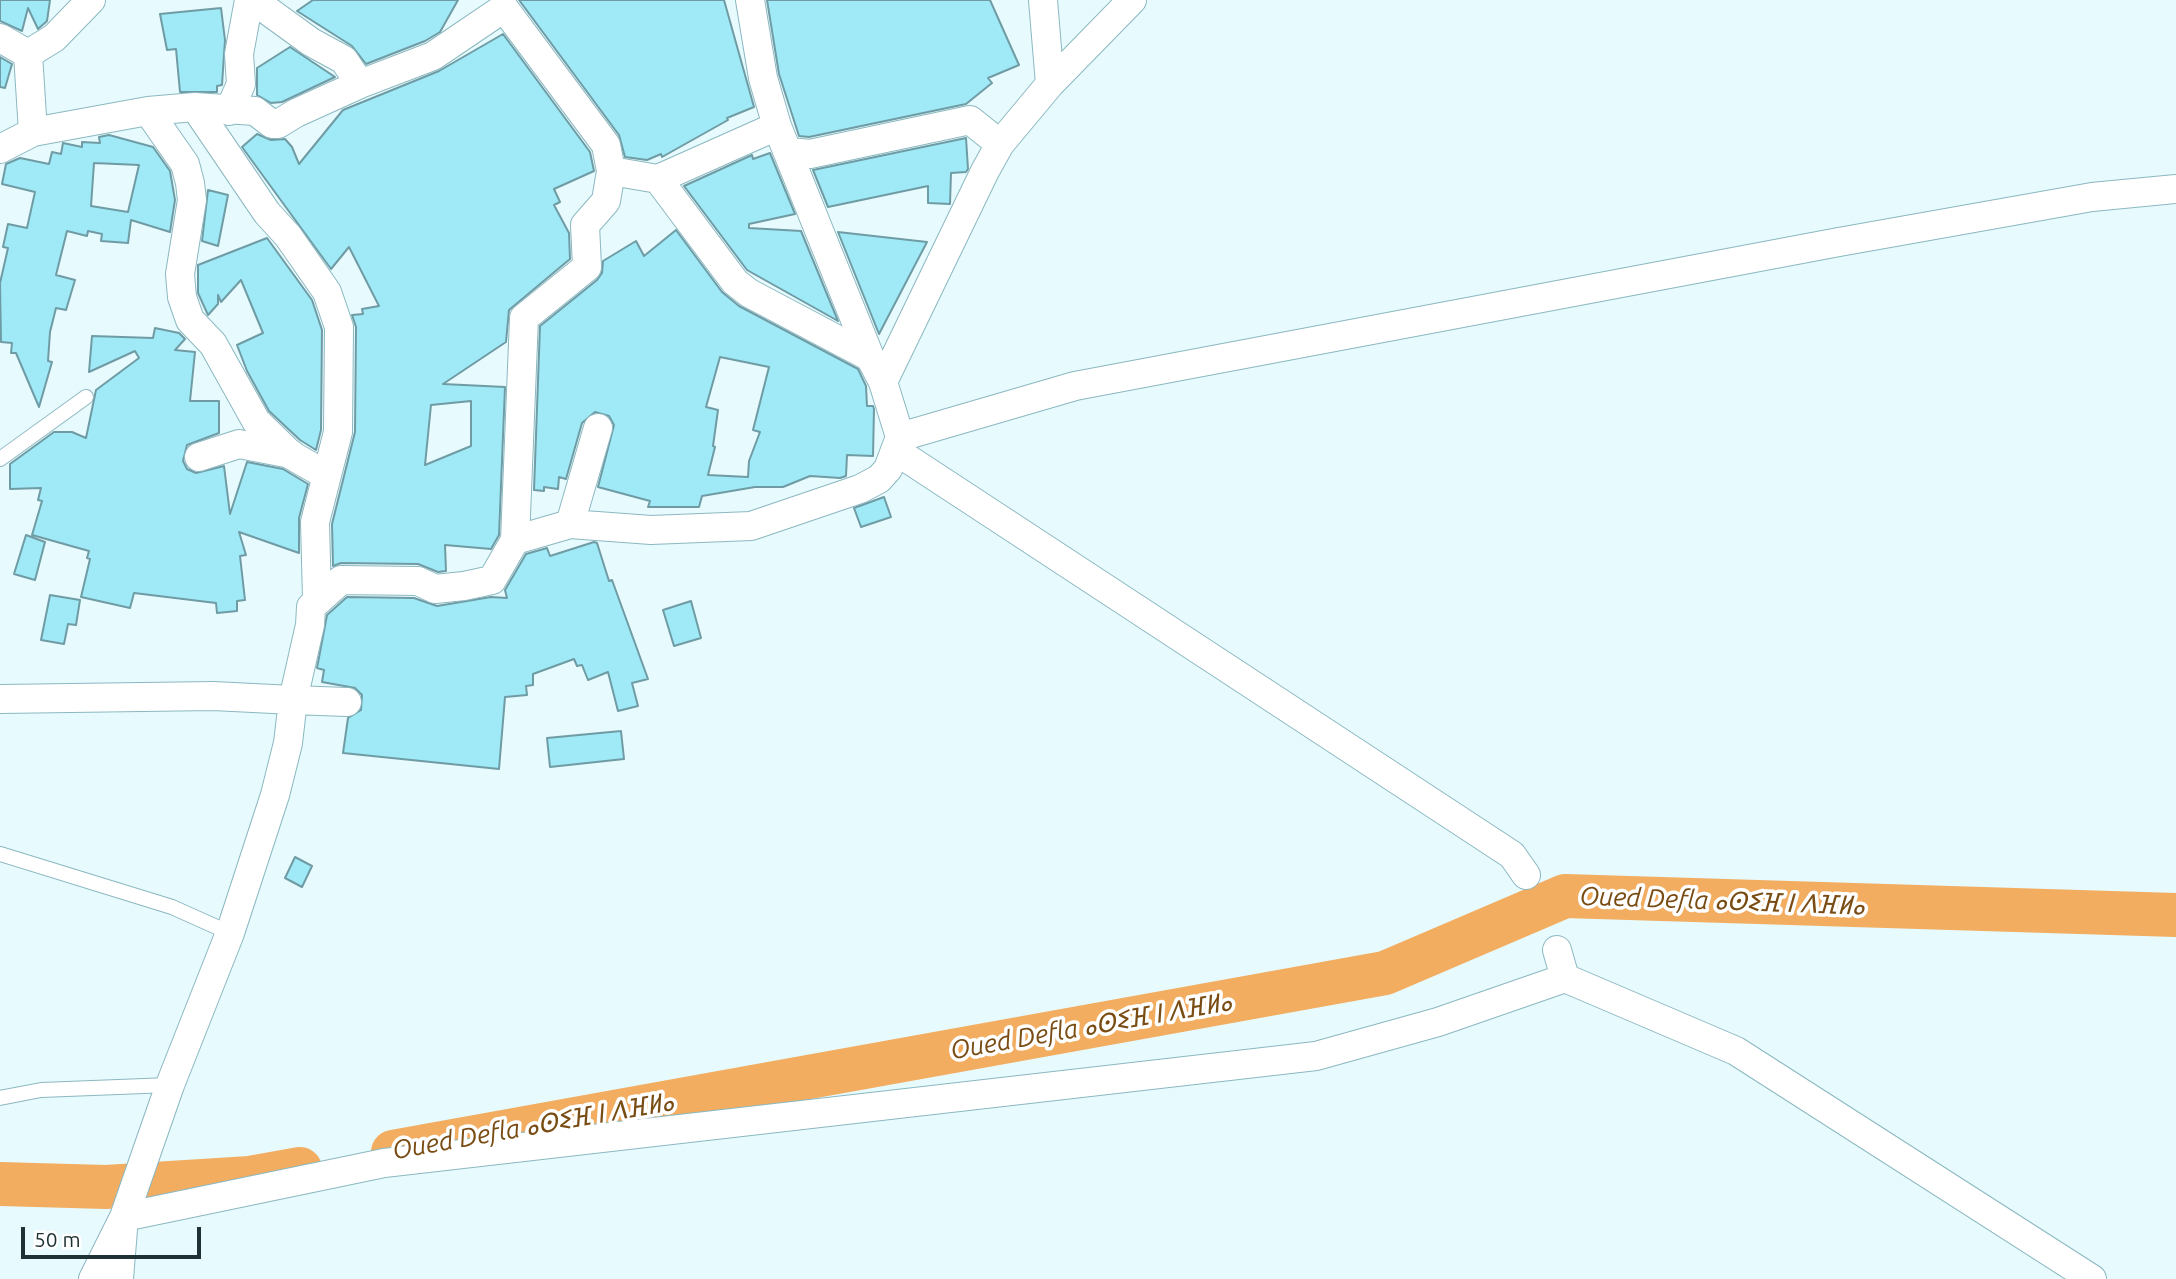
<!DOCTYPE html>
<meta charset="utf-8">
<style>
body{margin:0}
#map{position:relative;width:2176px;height:1279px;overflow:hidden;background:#e7fafd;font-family:Ubuntu,sans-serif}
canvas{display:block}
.scale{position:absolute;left:21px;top:1227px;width:180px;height:32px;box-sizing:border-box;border:4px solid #1e3134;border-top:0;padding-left:9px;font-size:21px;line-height:24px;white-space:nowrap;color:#1e3134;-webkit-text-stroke:5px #fff;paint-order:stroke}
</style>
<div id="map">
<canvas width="2176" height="1279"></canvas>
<div class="scale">50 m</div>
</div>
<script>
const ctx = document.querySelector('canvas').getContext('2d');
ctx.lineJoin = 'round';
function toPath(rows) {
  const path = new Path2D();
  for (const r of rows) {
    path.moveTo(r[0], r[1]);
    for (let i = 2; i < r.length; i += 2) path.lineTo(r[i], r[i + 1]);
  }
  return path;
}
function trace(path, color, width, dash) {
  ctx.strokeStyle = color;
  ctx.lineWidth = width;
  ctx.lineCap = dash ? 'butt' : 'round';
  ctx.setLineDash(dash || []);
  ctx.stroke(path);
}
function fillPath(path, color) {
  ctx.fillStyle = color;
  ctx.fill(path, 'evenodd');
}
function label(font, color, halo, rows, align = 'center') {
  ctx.font = font + ' Ubuntu,"Noto Sans Tifinagh",sans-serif';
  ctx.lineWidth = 7;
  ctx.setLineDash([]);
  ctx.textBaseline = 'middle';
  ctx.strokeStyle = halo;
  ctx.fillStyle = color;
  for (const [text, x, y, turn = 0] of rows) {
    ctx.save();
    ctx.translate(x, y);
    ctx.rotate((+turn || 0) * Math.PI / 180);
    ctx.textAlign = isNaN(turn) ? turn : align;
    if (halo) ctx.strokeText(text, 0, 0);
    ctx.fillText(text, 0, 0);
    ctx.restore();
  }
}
trace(toPath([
 [393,1152,1385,973,1565,896,2176,915],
 [0,1184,106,1187,250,1178,300,1169]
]), '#f2ad61', 44);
const building = toPath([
 [0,0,50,0,47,21,38,29,28,8,22,31,0,21,0,0],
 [313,0,458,0,440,32,425,41,366,64,352,46,297,11,313,0],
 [519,0,724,0,754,107,727,118,728,120,662,157,661,154,647,160,625,157,619,135,519,0],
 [767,0,990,0,1019,65,988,78,992,83,966,104,809,137,799,136,779,74,767,0],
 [221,8,225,40,222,85,217,86,217,92,180,92,176,49,167,50,160,14,221,8],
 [503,34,590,152,594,171,554,189,560,202,554,205,569,233,570,259,509,310,506,342,443,384,505,387,499,535,491,549,445,545,446,571,438,572,418,564,341,563,333,566,332,524,355,432,356,327,352,315,363,314,362,309,379,306,349,247,331,269,242,147,257,134,271,140,285,139,292,147,299,164,343,110,439,71,503,34],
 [471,401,471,446,425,465,431,405,471,401],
 [290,47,335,77,282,102,271,103,257,95,257,68,290,47],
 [0,57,12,64,5,88,0,87,0,57],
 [109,135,153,147,170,171,175,200,170,232,131,220,128,243,101,241,102,234,88,231,87,236,67,231,56,275,75,280,66,310,56,308,50,332,48,361,52,362,39,407,16,353,11,353,12,343,1,342,0,283,8,248,3,247,8,224,27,228,35,192,2,184,6,164,20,158,49,164,52,152,61,154,63,143,82,147,82,142,100,143,99,137,109,135],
 [94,163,139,165,128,212,91,206,94,163],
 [966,138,968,169,966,172,951,173,950,204,928,203,928,186,828,207,813,170,966,138],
 [770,153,795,214,749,224,749,228,801,231,838,321,747,270,684,186,752,155,753,159,770,153],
 [208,190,228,195,218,246,202,241,208,190],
 [676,230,722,292,739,306,858,369,866,386,867,406,873,406,874,409,873,456,847,455,846,476,840,478,810,476,783,487,755,487,702,496,699,507,648,507,650,501,598,487,614,425,609,416,595,412,582,423,566,479,559,477,558,489,544,487,544,491,534,490,540,326,597,280,602,273,603,261,636,241,644,256,676,230],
 [720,357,769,367,753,430,760,432,749,461,748,477,708,475,715,447,713,446,718,410,706,407,720,357],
 [838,232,927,242,879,334,838,232],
 [267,238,312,300,322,330,321,430,316,450,300,440,269,411,247,371,237,345,263,333,241,280,221,302,218,295,218,304,208,315,198,293,198,265,267,238],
 [155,328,179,333,185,339,175,350,195,352,190,401,219,401,219,433,187,445,183,461,187,469,196,473,224,466,230,514,247,462,283,469,308,484,299,518,299,553,239,532,246,555,240,556,245,600,237,601,237,611,217,613,216,603,134,593,130,608,81,597,90,559,87,558,89,551,32,535,42,501,38,500,41,488,10,489,10,464,54,432,72,432,86,438,96,390,139,358,135,351,89,372,92,336,153,338,155,328],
 [884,497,891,517,861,527,854,508,884,497],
 [26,535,45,542,35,580,14,574,26,535],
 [594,542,597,543,609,581,612,580,648,679,632,683,638,706,618,711,608,672,588,680,582,665,577,666,574,659,533,674,533,685,526,686,527,695,505,697,499,769,343,753,348,718,361,710,362,695,355,688,322,682,324,670,317,668,327,615,347,597,414,598,437,606,491,597,507,598,505,590,526,554,547,548,550,556,594,542],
 [50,595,80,600,76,625,68,624,64,644,41,640,50,595],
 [691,601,701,638,674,646,663,610,691,601],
 [621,731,624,759,550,767,547,738,621,731],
 [295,857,312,866,302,887,285,878,295,857]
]);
fillPath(building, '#a0e9f7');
trace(building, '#6f9ca4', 2);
const lane = toPath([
 [0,459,86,397],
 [0,854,172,907,230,933],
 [0,1098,41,1090,170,1085]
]);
const street = toPath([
 [253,0,311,42,344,60,360,84],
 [750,0,763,78,777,126,870,357],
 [1043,0,1050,84],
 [0,38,28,54,33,132],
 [28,54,54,38,91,0],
 [195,107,267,213,288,236,327,292,339,327,338,432,315,522,317,599],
 [148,111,185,164,190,183,192,200,180,274,182,297,190,320,213,344,256,421,291,455,326,475],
 [229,111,241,84,239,54,249,0],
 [0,149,33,132,148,111,195,107,255,111,272,124,278,124,296,113,360,84,433,56,504,8,606,145,611,171,658,179,735,282,749,293,870,357,883,382],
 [790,152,810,154,970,120,1000,144],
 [658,179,777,126],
 [900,437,1075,386,1839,242,2092,197,2176,189],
 [896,451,1512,855,1526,875],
 [199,457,239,444,291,454],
 [570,524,598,428],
 [515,540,524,318,587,267,585,225,606,201,611,171],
 [0,699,213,696,293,700,310,625,311,607,341,580,418,581,435,589,464,586,492,580,515,540,570,524,651,530,751,526,860,489,879,479,888,469,900,437,883,382,985,171,1000,144,1050,84,1132,0],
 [1557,950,1565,978,1736,1051,2092,1279],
 [93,1279,124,1217,384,1163,1316,1056,1438,1022,1565,978],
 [119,1279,124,1217,170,1085,230,933,275,795,288,743,293,700,347,702]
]);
trace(lane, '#8bb8c1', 16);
trace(street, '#8bb8c1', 30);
trace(lane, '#fff', 14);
trace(street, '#fff', 28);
label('italic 26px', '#794c13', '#fff', [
 ["Oued Defla ⴰⵙⵉⴼ ⵏ ⴷⴼⵍⴰ",1722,901,2],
 ["Oued Defla ⴰⵙⵉⴼ ⵏ ⴷⴼⵍⴰ",1091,1026,-10],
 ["Oued Defla ⴰⵙⵉⴼ ⵏ ⴷⴼⵍⴰ",533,1126,-10]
]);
</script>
